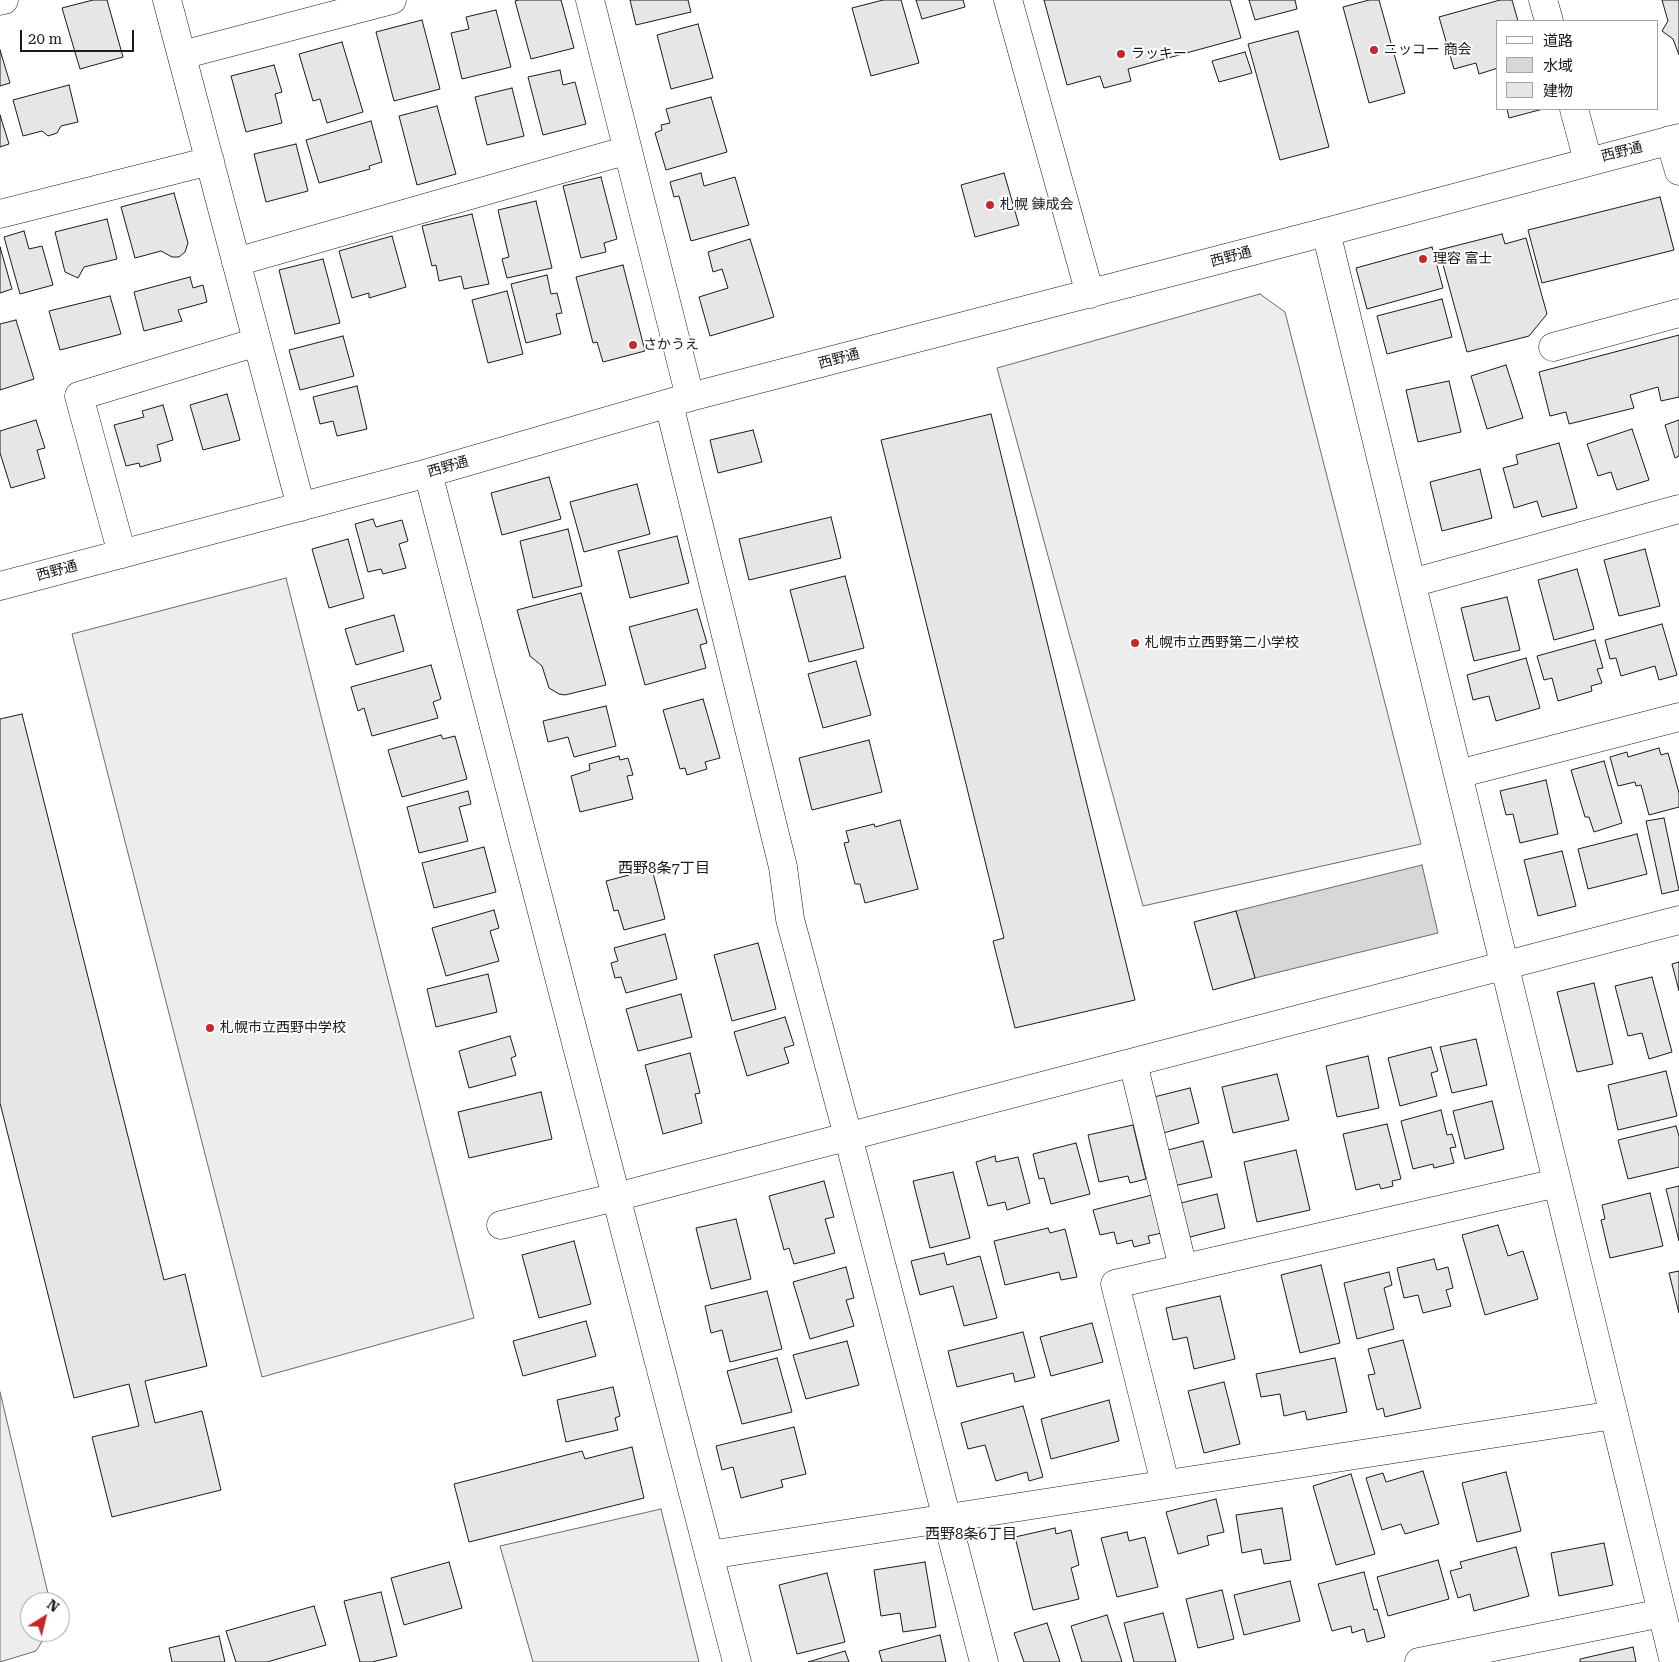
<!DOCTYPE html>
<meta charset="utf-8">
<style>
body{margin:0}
#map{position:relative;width:1679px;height:1662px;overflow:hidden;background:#fff;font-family:"Roboto Serif","Noto Sans JP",serif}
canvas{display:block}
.legend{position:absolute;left:1496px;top:20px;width:162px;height:90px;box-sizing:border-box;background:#fff;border:1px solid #a3a3a3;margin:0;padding:6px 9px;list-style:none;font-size:15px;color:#1a1a1a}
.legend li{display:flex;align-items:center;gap:10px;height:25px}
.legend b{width:25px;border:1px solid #a3a3a3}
.north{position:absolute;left:20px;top:1592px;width:50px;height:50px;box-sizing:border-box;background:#fff;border:1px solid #a3a3a3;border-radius:50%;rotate:36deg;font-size:14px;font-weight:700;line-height:20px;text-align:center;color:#1a1a1a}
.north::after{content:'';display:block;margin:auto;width:18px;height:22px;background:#c62828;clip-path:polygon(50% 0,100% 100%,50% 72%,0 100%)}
.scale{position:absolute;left:20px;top:30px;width:114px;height:22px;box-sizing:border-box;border:2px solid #1a1a1a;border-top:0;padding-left:6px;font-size:15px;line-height:18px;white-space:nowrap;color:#1a1a1a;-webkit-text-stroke:4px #fff;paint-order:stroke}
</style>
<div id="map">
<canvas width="1679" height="1662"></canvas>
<ul class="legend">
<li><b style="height:6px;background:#fff"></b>道路</li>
<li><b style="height:14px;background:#d7d7d7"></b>水域</li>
<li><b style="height:14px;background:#e6e6e6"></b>建物</li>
</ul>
<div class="north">N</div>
<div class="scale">20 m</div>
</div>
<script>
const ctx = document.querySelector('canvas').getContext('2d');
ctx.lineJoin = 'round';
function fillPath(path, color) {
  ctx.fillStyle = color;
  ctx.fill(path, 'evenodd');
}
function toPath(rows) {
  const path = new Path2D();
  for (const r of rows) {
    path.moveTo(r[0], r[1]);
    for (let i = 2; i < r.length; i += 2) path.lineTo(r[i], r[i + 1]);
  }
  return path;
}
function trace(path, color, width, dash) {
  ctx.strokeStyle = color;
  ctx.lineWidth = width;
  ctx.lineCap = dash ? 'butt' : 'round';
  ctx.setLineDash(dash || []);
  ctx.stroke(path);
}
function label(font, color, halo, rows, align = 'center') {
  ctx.font = font + ' "Roboto Serif","Noto Sans JP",serif';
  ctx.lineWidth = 4;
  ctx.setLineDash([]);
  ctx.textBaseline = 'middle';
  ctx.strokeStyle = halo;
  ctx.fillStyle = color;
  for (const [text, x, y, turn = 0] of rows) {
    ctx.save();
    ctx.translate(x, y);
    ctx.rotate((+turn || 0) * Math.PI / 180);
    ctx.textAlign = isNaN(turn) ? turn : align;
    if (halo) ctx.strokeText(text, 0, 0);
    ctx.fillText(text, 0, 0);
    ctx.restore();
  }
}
const built = toPath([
 [1260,294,1285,312,1421,844,1143,906,997,368,1260,294],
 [286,578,474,1318,262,1377,72,634,286,578],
 [0,1392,50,1602,30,1602,30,1632,48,1632,36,1651,0,1662,0,1392],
 [661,1509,699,1662,533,1662,500,1546,661,1509]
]);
fillPath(built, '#ededed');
trace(built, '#6a6a6a', 1);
const water = toPath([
 [1422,865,1438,933,1255,978,1236,911,1422,865]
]);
fillPath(water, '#d7d7d7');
trace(water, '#6a6a6a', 1);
const building = toPath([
 [93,0,107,0,123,57,80,69,62,8,93,0],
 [518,0,561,0,574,48,531,59,515,1,518,0],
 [630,0,688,0,691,12,636,25,630,0],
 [883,0,901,0,919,63,871,76,852,8,883,0],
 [916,0,963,0,965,7,922,19,916,0],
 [1044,0,1230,0,1241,38,1128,69,1131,81,1104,88,1100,76,1067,85,1044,0],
 [1249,0,1295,0,1297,9,1255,20,1249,0],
 [1369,0,1379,0,1405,93,1369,103,1343,7,1369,0],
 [1500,0,1512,0,1518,21,1498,21,1498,68,1479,74,1476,63,1454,69,1439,17,1500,0],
 [1662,0,1679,0,1679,55,1673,39,1662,31,1668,21,1662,0],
 [496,10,511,67,462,79,451,33,469,29,466,17,496,10],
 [422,20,440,89,394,101,376,32,422,20],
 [698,24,713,78,671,89,657,35,698,24],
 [1298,31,1329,147,1280,160,1248,44,1298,31],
 [342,42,363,112,327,123,320,99,313,101,299,54,342,42],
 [0,50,10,83,0,86,0,50],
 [1245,52,1252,73,1219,82,1212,61,1245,52],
 [274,65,282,92,275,94,282,123,246,132,231,76,274,65],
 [560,70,563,85,575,82,586,124,543,135,528,77,560,70],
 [69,85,78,122,61,126,57,133,48,136,42,131,23,136,13,100,69,85],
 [512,88,524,136,487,145,475,97,512,88],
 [711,97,727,152,666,170,655,133,662,130,661,125,670,123,666,109,711,97],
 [437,106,456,174,417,185,399,116,437,106],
 [1507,109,1543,109,1509,118,1507,109],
 [0,115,9,144,0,147,0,115],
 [371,121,382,162,369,166,370,169,319,183,306,140,371,121],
 [296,144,308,191,266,202,254,154,296,144],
 [701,173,704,186,735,177,749,225,691,241,679,196,674,197,670,182,701,173],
 [1004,173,1019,225,975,237,961,185,1004,173],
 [601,177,617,239,604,243,606,252,581,258,563,186,601,177],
 [174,193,188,243,185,252,179,257,172,257,161,251,135,258,121,207,174,193],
 [1660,197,1674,250,1542,283,1528,230,1660,197],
 [536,201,552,268,507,278,502,259,509,257,498,210,536,201],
 [472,214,489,284,464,289,461,276,439,281,436,265,432,266,422,226,472,214],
 [107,219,117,259,84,267,78,278,65,272,55,232,107,219],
 [24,231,29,249,42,246,53,285,20,294,4,237,24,231],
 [1502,234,1505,244,1526,238,1547,314,1529,336,1467,352,1439,250,1502,234],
 [392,236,406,287,369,298,369,293,352,298,339,251,392,236],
 [750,239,774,317,710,336,699,297,728,288,722,269,713,272,708,252,750,239],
 [0,247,12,289,0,293,0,247],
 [1432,247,1443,288,1367,309,1356,268,1432,247],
 [323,259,340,323,295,334,279,270,323,259],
 [623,265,645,351,603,362,597,342,593,343,576,277,623,265],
 [547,275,551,294,557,293,562,313,556,314,561,334,526,343,511,284,547,275],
 [190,277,193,288,203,285,207,302,178,310,182,321,144,331,134,292,190,277],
 [507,291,523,354,488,363,472,300,507,291],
 [110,296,121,334,60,350,49,311,110,296],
 [1442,299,1452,337,1387,354,1377,316,1442,299],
 [16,320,34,379,0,390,0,324,16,320],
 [1679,335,1679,397,1661,401,1658,387,1630,395,1634,408,1569,424,1566,412,1550,416,1539,372,1679,335],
 [343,336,354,376,300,390,289,350,343,336],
 [1506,365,1523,418,1487,429,1471,376,1506,365],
 [1449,381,1461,432,1418,442,1406,390,1449,381],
 [357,386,367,429,337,436,333,421,320,424,313,397,357,386],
 [227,394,240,440,203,450,190,405,227,394],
 [163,405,173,440,157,445,161,461,140,467,139,463,126,466,114,425,144,417,142,411,163,405],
 [991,414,1135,1000,1015,1028,993,941,1004,938,881,440,991,414],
 [36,420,45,448,37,450,45,478,11,488,0,453,0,431,36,420],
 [1679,420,1679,456,1675,458,1665,425,1679,420],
 [1632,429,1649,480,1617,490,1611,472,1598,476,1587,444,1632,429],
 [753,430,762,462,718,473,710,440,753,430],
 [1559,443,1577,508,1542,517,1537,501,1514,508,1503,468,1518,464,1516,455,1559,443],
 [1480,469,1492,518,1442,531,1430,482,1480,469],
 [549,477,561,519,502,535,491,493,549,477],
 [637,484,650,534,584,552,570,502,637,484],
 [831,517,841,558,749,580,739,539,831,517],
 [373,519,376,527,402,520,408,541,399,544,406,568,383,574,381,569,368,572,355,524,373,519],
 [568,529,582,586,533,598,520,541,568,529],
 [677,536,689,583,630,598,618,551,677,536],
 [348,539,364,598,329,608,312,549,348,539],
 [1645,549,1660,606,1619,616,1604,560,1645,549],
 [1577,569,1594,629,1554,640,1538,580,1577,569],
 [845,576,864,648,809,662,790,590,845,576],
 [581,593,606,685,565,695,559,694,549,688,542,666,530,656,517,610,581,593],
 [1507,597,1520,650,1474,661,1461,608,1507,597],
 [697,609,707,643,700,645,706,668,645,685,629,627,697,609],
 [394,615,404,651,356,665,345,629,394,615],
 [1662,624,1677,675,1659,680,1655,666,1621,676,1616,658,1610,659,1605,640,1662,624],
 [1595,640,1603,668,1597,669,1602,683,1591,686,1592,691,1558,701,1552,678,1544,680,1537,656,1595,640],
 [1526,658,1540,708,1496,721,1489,696,1473,700,1467,675,1526,658],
 [856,661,871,715,823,728,808,674,856,661],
 [431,665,441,699,433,702,438,718,372,736,364,708,358,711,351,687,431,665],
 [703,699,720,758,705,762,707,769,687,775,685,768,680,769,663,710,703,699],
 [606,706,616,746,574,757,568,737,548,742,543,721,606,706],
 [22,714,164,1280,185,1274,207,1366,145,1381,155,1423,202,1411,221,1490,112,1517,92,1437,139,1426,129,1384,74,1398,0,1103,0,719,22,714],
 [441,735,443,739,455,736,467,779,402,797,388,750,441,735],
 [869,740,882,792,812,810,799,758,869,740],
 [1659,748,1661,755,1668,753,1679,793,1679,807,1649,815,1641,785,1636,786,1635,782,1618,786,1610,757,1627,752,1628,757,1659,748],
 [619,756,620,760,628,758,633,775,627,776,633,799,580,812,571,776,590,770,589,764,619,756],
 [1604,761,1622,823,1594,832,1589,817,1585,817,1571,770,1604,761],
 [1546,780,1558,834,1520,843,1513,814,1506,815,1500,791,1546,780],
 [468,791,471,804,459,807,468,841,419,853,407,807,468,791],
 [1664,818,1679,890,1662,894,1646,821,1664,818],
 [900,820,918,889,865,903,860,884,855,884,844,843,849,842,846,831,874,824,875,827,900,820],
 [1637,834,1647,874,1588,889,1578,849,1637,834],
 [484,847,496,892,434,908,422,863,484,847],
 [1562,851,1576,906,1538,916,1524,860,1562,851],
 [652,869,665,919,624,930,618,910,614,911,606,881,652,869],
 [494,910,499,928,490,931,499,961,446,976,432,928,494,910],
 [1236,911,1255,978,1213,990,1194,922,1236,911],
 [665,934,677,979,626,993,621,977,615,978,611,963,618,961,614,948,665,934],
 [758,943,776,1009,732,1021,714,955,758,943],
 [1679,962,1679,991,1672,964,1679,962],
 [488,974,497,1012,436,1027,427,989,488,974],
 [1652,977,1672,1052,1649,1059,1642,1033,1628,1036,1615,986,1652,977],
 [1594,983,1613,1064,1577,1072,1557,992,1594,983],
 [681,994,692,1037,638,1051,626,1009,681,994],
 [785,1017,794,1045,784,1048,789,1063,747,1076,734,1032,785,1017],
 [510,1036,516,1056,511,1058,516,1075,469,1088,459,1051,510,1036],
 [1476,1039,1487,1085,1452,1093,1440,1047,1476,1039],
 [1431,1047,1438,1071,1431,1073,1437,1096,1400,1106,1388,1058,1431,1047],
 [690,1053,700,1093,695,1094,702,1123,663,1134,645,1065,690,1053],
 [1368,1056,1379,1108,1337,1117,1326,1066,1368,1056],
 [1666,1071,1677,1116,1618,1130,1608,1085,1666,1071],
 [1277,1074,1289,1120,1233,1133,1222,1087,1277,1074],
 [1190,1088,1199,1123,1160,1134,1150,1098,1190,1088],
 [541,1092,552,1139,469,1158,458,1112,541,1092],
 [1492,1101,1504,1149,1465,1159,1453,1111,1492,1101],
 [1441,1110,1447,1135,1452,1134,1456,1147,1450,1148,1454,1163,1434,1168,1433,1164,1413,1169,1401,1121,1441,1110],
 [1387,1124,1401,1179,1392,1181,1393,1186,1381,1189,1379,1184,1356,1190,1343,1134,1387,1124],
 [1133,1125,1146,1179,1130,1183,1128,1176,1099,1182,1088,1135,1133,1125],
 [1676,1126,1679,1136,1679,1167,1628,1179,1618,1140,1676,1126],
 [1203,1141,1212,1177,1174,1186,1164,1151,1203,1141],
 [1076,1143,1090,1194,1051,1204,1044,1178,1039,1179,1033,1154,1076,1143],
 [1296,1150,1310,1210,1257,1222,1244,1162,1296,1150],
 [995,1156,996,1162,1018,1157,1030,1203,1007,1210,1005,1202,988,1206,976,1162,995,1156],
 [953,1172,970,1238,930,1248,913,1181,953,1172],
 [824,1181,834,1217,825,1219,835,1253,794,1264,789,1248,784,1250,769,1196,824,1181],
 [1679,1186,1679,1241,1666,1189,1679,1186],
 [1650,1193,1663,1246,1610,1258,1601,1220,1605,1219,1602,1205,1650,1193],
 [1217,1194,1225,1228,1186,1238,1177,1204,1217,1194],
 [1152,1195,1162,1233,1148,1236,1150,1243,1134,1247,1132,1240,1117,1244,1114,1232,1100,1235,1093,1210,1152,1195],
 [736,1219,751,1279,711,1289,696,1228,736,1219],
 [1498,1225,1508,1256,1523,1251,1538,1299,1485,1315,1462,1235,1498,1225],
 [1048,1228,1050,1233,1065,1229,1077,1277,1061,1280,1059,1272,1005,1285,994,1241,1048,1228],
 [574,1241,591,1304,539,1318,522,1255,574,1241],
 [944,1253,947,1265,980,1256,997,1318,964,1326,953,1286,920,1295,911,1261,944,1253],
 [1434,1259,1437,1270,1448,1267,1453,1288,1446,1290,1451,1306,1423,1313,1418,1295,1404,1298,1397,1268,1434,1259],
 [1321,1265,1340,1343,1300,1353,1281,1275,1321,1265],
 [846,1267,854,1298,846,1300,854,1326,810,1339,793,1282,846,1267],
 [1679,1271,1679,1313,1669,1273,1679,1271],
 [1389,1272,1392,1285,1384,1288,1394,1329,1357,1339,1344,1283,1389,1272],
 [767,1291,782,1349,730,1362,722,1330,711,1333,705,1306,767,1291],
 [1220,1296,1235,1359,1194,1369,1187,1337,1173,1340,1166,1308,1220,1296],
 [586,1321,596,1356,523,1376,513,1341,586,1321],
 [1092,1323,1103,1362,1051,1376,1040,1337,1092,1323],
 [1023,1332,1035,1377,1015,1382,1013,1373,957,1387,948,1351,1023,1332],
 [1403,1340,1421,1408,1385,1417,1383,1408,1377,1410,1368,1375,1375,1374,1368,1349,1403,1340],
 [847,1341,859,1385,806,1399,793,1355,847,1341],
 [777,1358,792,1412,742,1424,727,1371,777,1358],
 [1335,1358,1347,1412,1307,1420,1305,1411,1284,1416,1280,1394,1261,1397,1256,1374,1335,1358],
 [1224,1382,1240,1444,1204,1453,1188,1391,1224,1382],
 [613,1387,620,1416,615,1418,618,1430,566,1442,557,1400,613,1387],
 [1109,1400,1119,1441,1051,1459,1041,1419,1109,1400],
 [1023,1406,1043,1477,1029,1481,1027,1472,996,1481,985,1445,968,1449,961,1423,1023,1406],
 [794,1427,806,1474,781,1480,783,1487,741,1498,733,1467,722,1470,716,1446,794,1427],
 [632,1447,644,1498,469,1542,454,1484,582,1451,585,1459,632,1447],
 [1423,1471,1439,1524,1405,1534,1401,1524,1382,1530,1366,1478,1383,1473,1386,1482,1423,1471],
 [1506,1472,1521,1531,1477,1542,1462,1483,1506,1472],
 [1351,1474,1375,1554,1336,1565,1313,1486,1351,1474],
 [1216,1499,1224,1532,1207,1536,1209,1545,1178,1554,1166,1512,1216,1499],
 [1282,1508,1291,1560,1264,1564,1261,1549,1242,1553,1236,1515,1282,1508],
 [1055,1528,1056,1534,1071,1530,1079,1565,1071,1568,1079,1599,1033,1610,1015,1537,1055,1528],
 [1127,1532,1129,1541,1145,1537,1158,1587,1117,1597,1101,1538,1127,1532],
 [1604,1543,1613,1585,1559,1596,1551,1553,1604,1543],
 [1516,1547,1529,1596,1474,1611,1470,1594,1458,1598,1450,1571,1462,1568,1460,1562,1516,1547],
 [1438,1560,1449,1599,1388,1616,1377,1577,1438,1560],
 [449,1562,462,1608,404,1625,391,1578,449,1562],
 [925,1562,936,1627,903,1632,900,1613,881,1616,874,1570,925,1562],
 [1364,1572,1374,1610,1377,1609,1385,1637,1367,1642,1364,1629,1352,1633,1351,1626,1332,1631,1318,1584,1364,1572],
 [827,1573,845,1642,797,1654,779,1585,827,1573],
 [1290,1581,1300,1621,1244,1635,1234,1595,1290,1581],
 [1222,1590,1234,1639,1198,1648,1186,1599,1222,1590],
 [381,1592,397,1656,372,1662,360,1662,344,1601,381,1592],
 [314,1606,326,1645,267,1662,236,1662,226,1631,314,1606],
 [1163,1613,1176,1662,1134,1662,1124,1623,1163,1613],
 [1107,1615,1122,1662,1082,1662,1071,1626,1107,1615],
 [1047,1623,1060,1662,1024,1662,1014,1633,1047,1623],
 [940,1635,946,1662,882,1662,879,1651,940,1635],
 [219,1636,225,1662,172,1662,169,1648,219,1636],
 [1633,1647,1636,1662,1580,1662,1580,1659,1633,1647],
 [845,1651,849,1662,808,1662,845,1651]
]);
fillPath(building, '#e6e6e6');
trace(building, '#1a1a1a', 1);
const minor = toPath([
 [167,0,301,507],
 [590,0,690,397],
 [1008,0,1090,294],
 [1543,0,1549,21],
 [0,1,4,0],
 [182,55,392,0],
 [1574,109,1588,161],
 [1670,140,1679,171],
 [0,214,210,161],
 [1326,232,1674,1662],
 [236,262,628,150],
 [1553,347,1679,313],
 [669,404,783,867,790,919,848,1136,984,1662],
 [428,473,737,1662],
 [122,554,79,396,257,342],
 [1412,583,1679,509],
 [0,586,428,473,690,397,1326,232,1679,138],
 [1458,774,1679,717],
 [1133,1063,1183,1268],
 [501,1225,616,1197,1679,920],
 [1165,1483,1115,1284,1557,1183],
 [709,1555,1614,1415],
 [1419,1662,1662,1613]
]);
trace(minor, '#1a1a1a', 29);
trace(minor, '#fff', 28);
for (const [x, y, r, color] of [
 [1374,50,5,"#c62828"],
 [1121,54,5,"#c62828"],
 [990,205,5,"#c62828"],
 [1423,259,5,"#c62828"],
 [633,345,5,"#c62828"],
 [1135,643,5,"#c62828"],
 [210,1028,5,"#c62828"]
]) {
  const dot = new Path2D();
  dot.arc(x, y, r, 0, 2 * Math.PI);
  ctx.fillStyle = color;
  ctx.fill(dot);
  trace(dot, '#fff', 2);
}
label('14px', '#1a1a1a', '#fff', [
 ["ニッコー 商会",1384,50],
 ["ラッキー",1131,54],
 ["札幌 錬成会",1000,205],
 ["理容 富士",1433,259],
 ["さかうえ",643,345],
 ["札幌市立西野第二小学校",1145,643],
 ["札幌市立西野中学校",220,1028]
], 'left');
label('14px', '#1a1a1a', '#fff', [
 ["西野通",1622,152,-14],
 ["西野通",1231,257,-15],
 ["西野通",839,359,-15],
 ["西野通",448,467,-16],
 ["西野通",57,571,-15]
]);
label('15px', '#1a1a1a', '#fff', [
 ["西野8条7丁目",664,869],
 ["西野8条6丁目",971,1535]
]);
</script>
